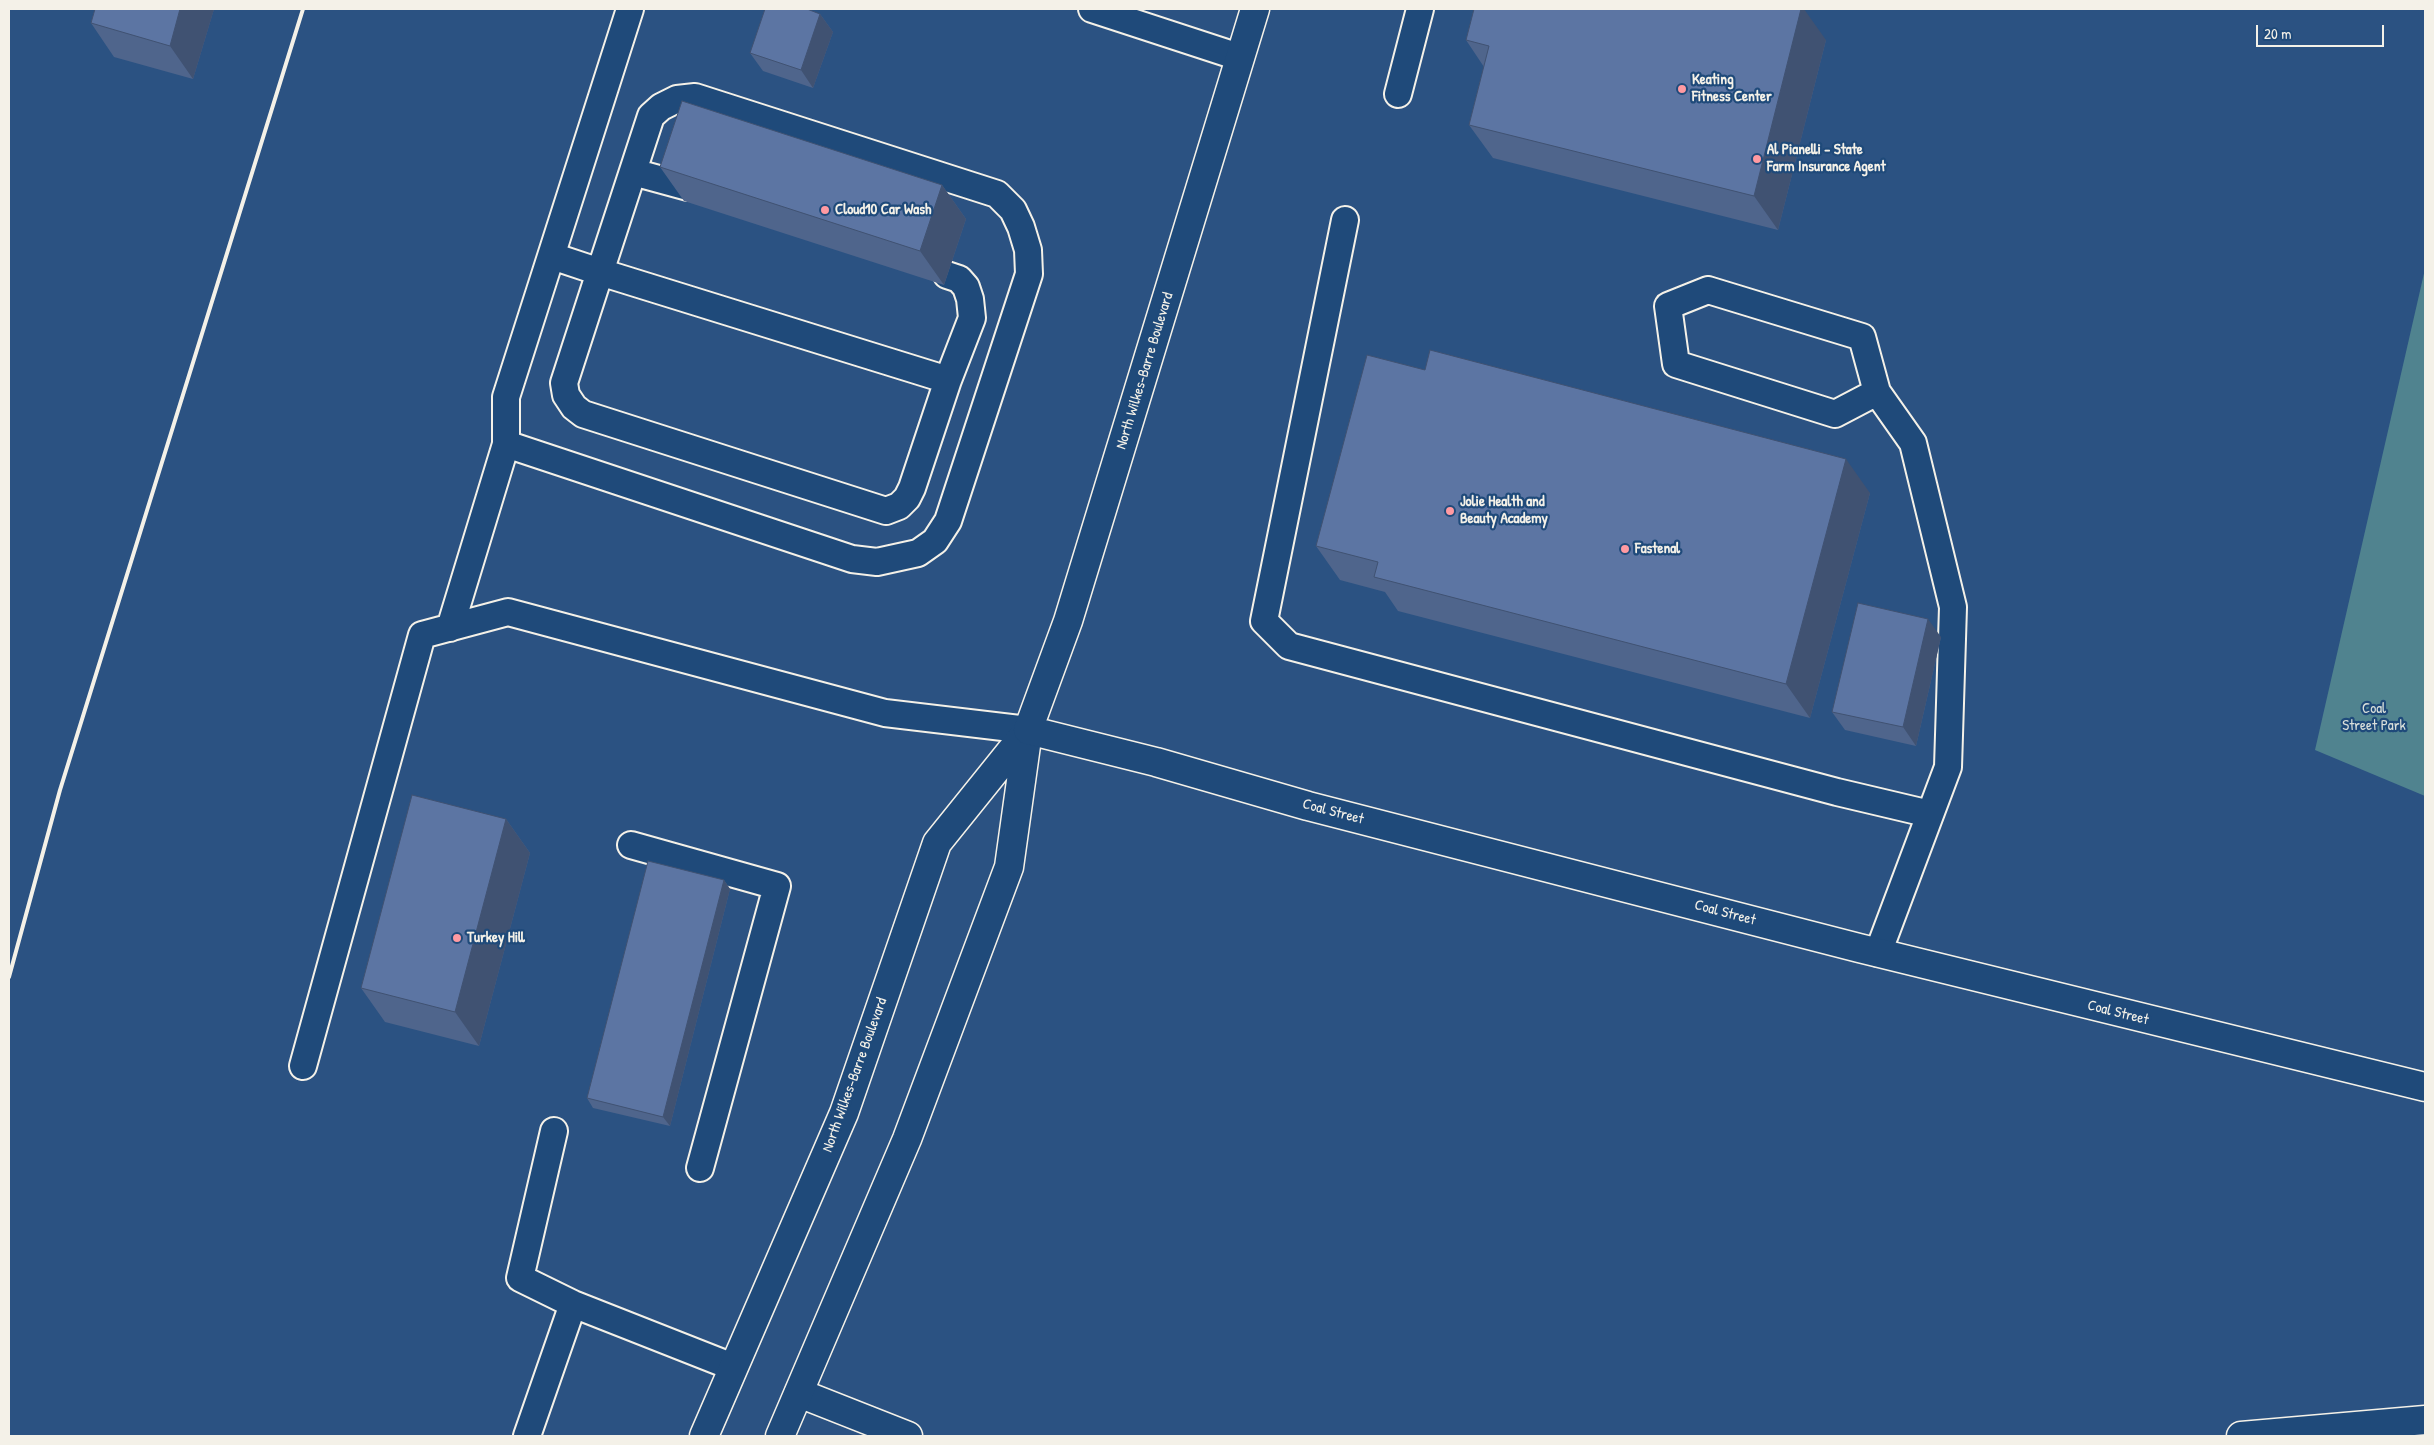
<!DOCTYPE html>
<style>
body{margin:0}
#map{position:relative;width:2434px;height:1445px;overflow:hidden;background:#2b5282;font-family:"Patrick Hand",sans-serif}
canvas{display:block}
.frame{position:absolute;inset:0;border:10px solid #f4f1e8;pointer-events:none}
.scale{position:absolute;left:2256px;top:25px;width:128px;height:22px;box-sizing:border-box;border:2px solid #f4f1e8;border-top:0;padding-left:6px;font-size:15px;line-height:18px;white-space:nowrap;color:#f4f1e8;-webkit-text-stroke:4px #1f4a7a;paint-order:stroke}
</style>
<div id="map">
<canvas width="2434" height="1445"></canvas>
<div class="frame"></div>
<div class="scale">20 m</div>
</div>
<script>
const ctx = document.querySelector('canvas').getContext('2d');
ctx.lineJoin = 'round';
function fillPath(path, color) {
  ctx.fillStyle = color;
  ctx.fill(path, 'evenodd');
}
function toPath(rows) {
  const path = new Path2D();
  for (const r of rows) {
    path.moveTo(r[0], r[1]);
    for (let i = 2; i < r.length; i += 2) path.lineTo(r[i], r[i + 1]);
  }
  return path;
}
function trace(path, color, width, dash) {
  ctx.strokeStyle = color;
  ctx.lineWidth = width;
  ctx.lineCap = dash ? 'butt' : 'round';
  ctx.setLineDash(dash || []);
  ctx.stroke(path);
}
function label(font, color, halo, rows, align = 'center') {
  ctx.font = font + ' "Patrick Hand",sans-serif';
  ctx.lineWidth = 4.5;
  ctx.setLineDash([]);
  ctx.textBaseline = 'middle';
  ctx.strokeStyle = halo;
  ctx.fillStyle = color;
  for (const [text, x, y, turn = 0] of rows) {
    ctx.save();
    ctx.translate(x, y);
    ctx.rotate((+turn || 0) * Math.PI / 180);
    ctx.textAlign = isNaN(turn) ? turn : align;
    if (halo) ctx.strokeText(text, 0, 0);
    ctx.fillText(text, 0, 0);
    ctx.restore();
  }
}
fillPath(toPath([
 [2425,269,2425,796,2315,750]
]), '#50838f');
const service = toPath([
 [1092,9,1239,57],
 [1398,94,1420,9],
 [633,172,688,187],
 [1345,220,1264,621,1289,646,1837,792,1930,814],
 [947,275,959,279,966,287,970,299,972,318,948,380],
 [1708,290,1862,337,1877,392,1835,414,1676,364,1668,306,1708,290],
 [1877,392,1913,443,1953,607,1948,767,1878,953],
 [506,444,852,559,877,562,918,553,935,541,948,521,1029,274,1028,250,1021,227,1013,210,997,194,695,97,677,99,661,107,651,116,600,272,564,383,566,395,574,407,583,414,886,511,899,506,907,498,912,488,948,380,600,272,552,256],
 [450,628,506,444,506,397,630,9],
 [631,845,777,886,700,1168],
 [303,1066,422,635,508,612,885,713,1028,730],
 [554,1131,520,1278,573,1304,733,1367],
 [527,1436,573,1304]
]);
const minor = toPath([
 [799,1393,908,1436],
 [2241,1436,2425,1420]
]);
const secondary = toPath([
 [704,1436,844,1113,937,843,1028,730],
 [780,1436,907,1139,1009,867,1028,731]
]);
const primary = toPath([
 [1255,9,1068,621,1028,730,1156,762,1308,806,1859,948,2425,1087]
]);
trace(service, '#f4f1e8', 30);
trace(minor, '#f4f1e8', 31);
trace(secondary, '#f4f1e8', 31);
trace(primary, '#f4f1e8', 31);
trace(service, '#1f4a7a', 26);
trace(minor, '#1f4a7a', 28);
trace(secondary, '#1f4a7a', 28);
trace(primary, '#1f4a7a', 28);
trace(toPath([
 [9,977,60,790,303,9]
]), '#f4f1e8', 4);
fillPath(toPath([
 [95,9,214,9,193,79,114,57,91,23],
 [820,14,833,32,813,88,763,71,750,53],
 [1466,40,1826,40,1778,230,1493,158,1469,125,1484,67],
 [660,167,942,185,966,219,944,285,684,201],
 [1870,493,1810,718,1398,611,1385,592,1340,580,1316,546],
 [1941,637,1916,746,1845,730,1832,712],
 [506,819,530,853,479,1046,385,1022,361,988],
 [724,880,730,889,670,1126,593,1108,587,1098]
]), '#4f658c');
fillPath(toPath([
 [180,9,214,9,193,79,170,46],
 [1801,9,1804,9,1826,40,1778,230,1754,196],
 [820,14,833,32,813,88,801,70],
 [942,185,966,219,944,285,920,251],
 [1846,459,1870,493,1810,718,1786,684],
 [1928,619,1941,637,1916,746,1903,727],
 [506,819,530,853,479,1046,455,1012],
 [724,880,730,889,670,1126,663,1117]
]), '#405272');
const building = toPath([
 [95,9,180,9,170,46,91,23,95,9],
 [765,9,807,9,820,14,801,70,750,53,765,9],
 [1474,9,1801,9,1754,196,1469,125,1489,46,1466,40,1474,9],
 [682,101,942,185,920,251,660,167,682,101],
 [1430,350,1846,459,1786,684,1374,577,1378,562,1316,546,1367,355,1425,370,1430,350],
 [1858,603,1928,619,1903,727,1832,712,1858,603],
 [412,795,506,819,455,1012,361,988,412,795],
 [648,861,724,880,663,1117,587,1098,648,861]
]);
fillPath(building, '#5c75a3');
trace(building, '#405272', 1);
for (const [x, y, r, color] of [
 [1682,89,5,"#ff9aa2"],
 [1757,159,5,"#ff9aa2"],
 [825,210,5,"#ff9aa2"],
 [1450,511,5,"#ff9aa2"],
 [1625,549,5,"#ff9aa2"],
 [457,938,5,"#ff9aa2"]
]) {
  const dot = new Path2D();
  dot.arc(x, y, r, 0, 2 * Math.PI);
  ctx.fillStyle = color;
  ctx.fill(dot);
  trace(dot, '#1f4a7a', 2);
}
label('bold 15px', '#f4f1e8', '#1f4a7a', [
 ["Keating",1692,80],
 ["Fitness Center",1692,97],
 ["Al Pianelli - State",1767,150],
 ["Farm Insurance Agent",1767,167],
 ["Cloud10 Car Wash",835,210],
 ["Jolie Health and",1460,502],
 ["Beauty Academy",1460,519],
 ["Fastenal",1635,549],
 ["Turkey Hill",467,938]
], 'left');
label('15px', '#f4f1e8', '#1f4a7a', [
 ["North Wilkes-Barre Boulevard",1145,371,-73],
 ["Coal Street",1333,812,15],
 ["Coal Street",1725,913,15],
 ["Coal Street",2118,1013,14],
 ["North Wilkes-Barre Boulevard",855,1075,-70]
]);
label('15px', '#dbe0db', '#1f4a7a', [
 ["Coal",2374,709],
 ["Street Park",2374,726]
]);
</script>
